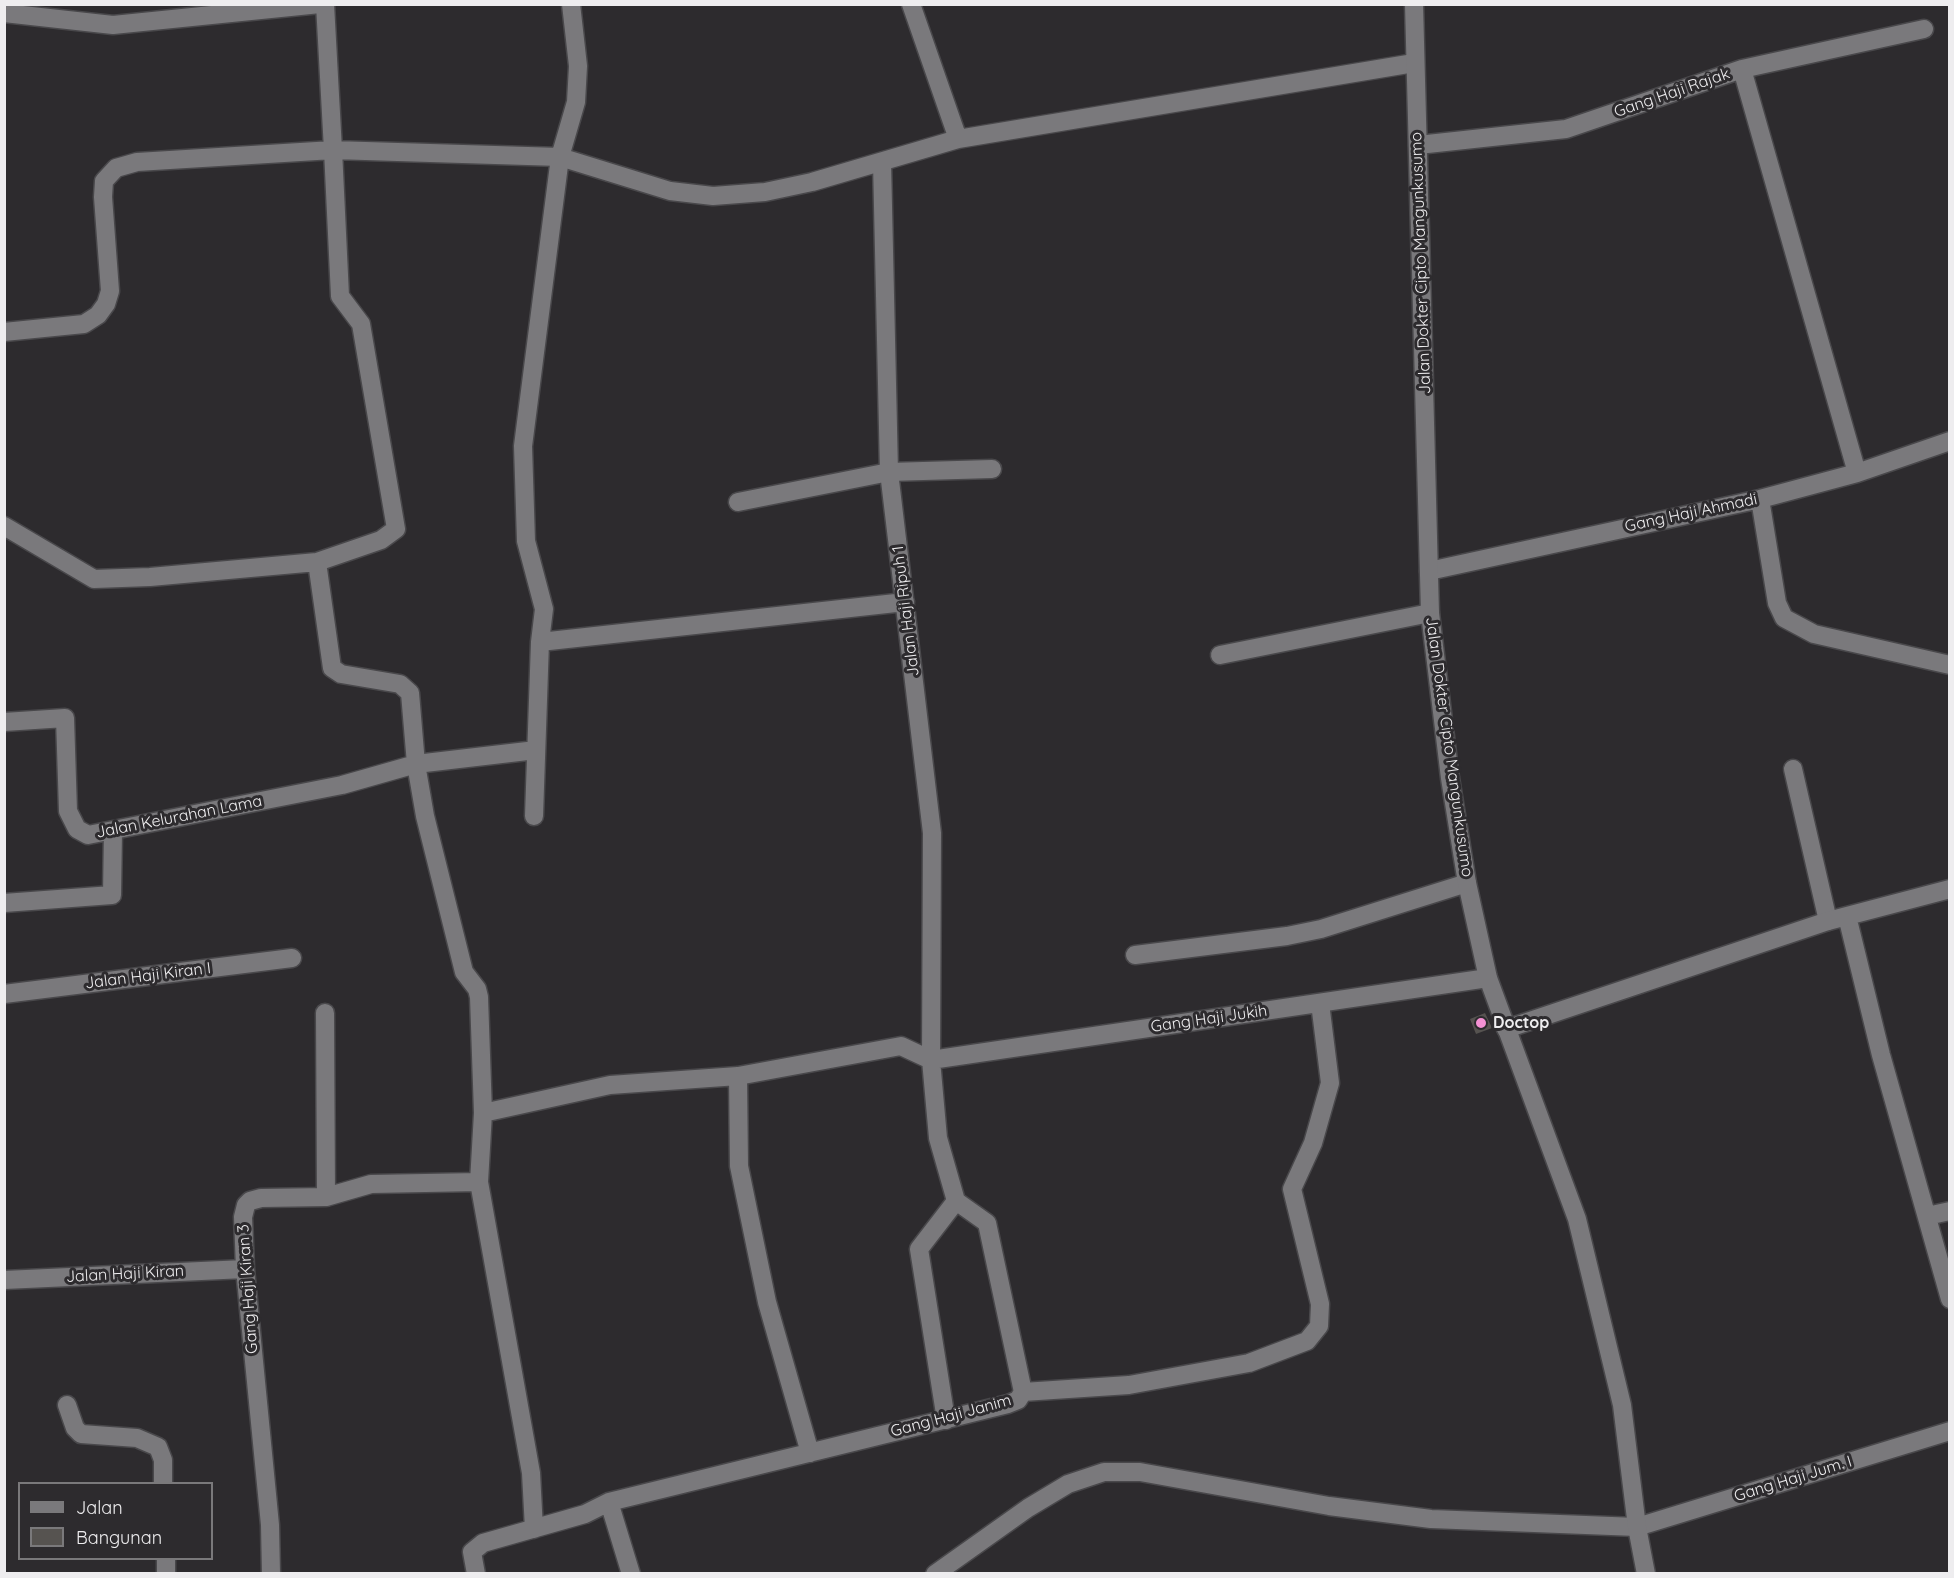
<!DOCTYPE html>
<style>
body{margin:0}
#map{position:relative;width:1954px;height:1578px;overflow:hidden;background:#2d2b2e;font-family:Quicksand,sans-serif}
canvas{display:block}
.frame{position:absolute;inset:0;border:6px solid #eeedef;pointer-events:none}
.legend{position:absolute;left:18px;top:1482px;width:195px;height:78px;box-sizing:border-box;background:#2d2b2e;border:2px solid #7a797b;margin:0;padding:8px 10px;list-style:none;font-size:18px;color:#eeedef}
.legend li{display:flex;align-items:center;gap:12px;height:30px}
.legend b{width:30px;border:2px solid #7a797b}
</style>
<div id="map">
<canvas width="1954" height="1578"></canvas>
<div class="frame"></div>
<ul class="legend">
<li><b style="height:8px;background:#7a797c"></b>Jalan</li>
<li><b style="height:16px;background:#565350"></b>Bangunan</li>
</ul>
</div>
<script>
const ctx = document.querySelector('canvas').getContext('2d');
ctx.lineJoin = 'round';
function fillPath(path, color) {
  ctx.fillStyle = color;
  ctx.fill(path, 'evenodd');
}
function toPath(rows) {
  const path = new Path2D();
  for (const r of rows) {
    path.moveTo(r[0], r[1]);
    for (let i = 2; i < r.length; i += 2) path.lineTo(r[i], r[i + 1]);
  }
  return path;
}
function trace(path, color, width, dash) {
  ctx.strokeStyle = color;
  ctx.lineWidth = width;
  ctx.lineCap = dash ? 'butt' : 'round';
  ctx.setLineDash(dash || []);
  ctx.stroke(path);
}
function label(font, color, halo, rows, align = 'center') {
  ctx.font = font + ' Quicksand,sans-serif';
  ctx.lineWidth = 6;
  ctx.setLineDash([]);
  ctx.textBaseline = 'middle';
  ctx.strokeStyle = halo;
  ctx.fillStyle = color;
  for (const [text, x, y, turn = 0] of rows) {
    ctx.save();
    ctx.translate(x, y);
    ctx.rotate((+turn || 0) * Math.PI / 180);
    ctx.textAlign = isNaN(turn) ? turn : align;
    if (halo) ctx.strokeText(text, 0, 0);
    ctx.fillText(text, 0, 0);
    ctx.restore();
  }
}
fillPath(toPath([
 [1485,1013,1492,1028,1476,1034,1470,1019]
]), '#565350');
const lane = toPath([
 [1220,655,1430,613],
 [1793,769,1828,921],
 [1135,955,1287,936,1321,929,1467,883]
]);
const street = toPath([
 [325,4,333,150,560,157,670,191,713,196,765,192,812,182,958,139,1414,63],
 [911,4,958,139],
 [4,13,113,25,320,4],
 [1742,69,1857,473],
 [1418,145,1566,129,1742,69,1924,29],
 [4,332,84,324,98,315,106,304,110,291,103,197,104,181,116,168,137,162,333,150,340,296,361,324,396,529,381,540,317,562,150,577,94,579,4,526],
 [1760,499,1777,603,1784,618,1814,634,1950,665],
 [738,502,889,472,992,469],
 [1429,571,1760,499,1857,473,1950,441],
 [540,642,905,602],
 [4,722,65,718,68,811,77,829,88,835,342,785,416,764,410,693,400,684,341,674,332,668,317,562],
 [534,816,540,642,544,609,526,541,523,446,560,157,576,102,578,66,571,4],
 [4,903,112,895,113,831],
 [1847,916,1881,1055,1950,1299],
 [4,994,292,958],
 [325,1013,326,1197],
 [1506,1029,1828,921,1950,889],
 [931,1060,1488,978],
 [738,1076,739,1166,767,1302,810,1453],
 [483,1113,479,997,477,989,464,972,425,816,416,764,536,750],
 [1927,1216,1950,1211],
 [4,1280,245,1269],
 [1023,1392,1129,1385,1249,1363,1307,1341,1319,1326,1320,1304,1292,1189,1313,1143,1330,1083,1320,1003],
 [67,1405,75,1428,81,1434,137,1438,158,1447,163,1460,163,1484],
 [946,1420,919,1249,956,1201],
 [609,1502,631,1574],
 [534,1529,531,1473,479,1182,483,1113,610,1085,738,1076,901,1046,931,1060],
 [166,1558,166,1574],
 [271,1574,270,1525,245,1269,243,1217,246,1205,250,1201,261,1198,326,1197,371,1184,479,1182],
 [476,1574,472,1552,483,1543,585,1514,609,1502,1008,1404,1018,1400,1023,1392,987,1223,956,1201,938,1138,931,1060,932,833,889,472,882,162],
 [935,1574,1028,1508,1068,1484,1104,1472,1140,1472,1329,1506,1431,1519,1637,1527,1950,1431]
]);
const secondary = toPath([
 [1414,4,1430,613,1450,778,1467,883,1488,978,1577,1219,1622,1405,1637,1527,1646,1574]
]);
trace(lane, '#49484b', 21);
trace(street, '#49484b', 21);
trace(secondary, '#49484b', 21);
trace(lane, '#7a797c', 18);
trace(street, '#7a797c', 18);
trace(secondary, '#7a797c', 18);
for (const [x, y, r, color] of [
 [1481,1023,6,"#f491d3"]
]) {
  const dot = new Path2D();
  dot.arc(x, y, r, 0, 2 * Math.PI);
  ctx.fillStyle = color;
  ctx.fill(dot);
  trace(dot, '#2d2b2e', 2);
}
label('16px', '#eeedef', '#2d2b2e', [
 ["Gang Haji Rajak",1672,93,-19],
 ["Jalan Dokter Cipto Mangunkusumo",1421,263,-92],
 ["Gang Haji Ahmadi",1691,513,-12],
 ["Jalan Haji Ripuh 1",906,611,-97],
 ["Jalan Dokter Cipto Mangunkusumo",1449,747,82],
 ["Jalan Kelurahan Lama",179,817,-11],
 ["Jalan Haji Kiran I",148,976,-7],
 ["Gang Haji Jukih",1209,1019,-8],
 ["Jalan Haji Kiran",125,1274,-3],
 ["Gang Haji Kiran 3",248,1289,-94],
 ["Gang Haji Janim",951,1416,-15],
 ["Gang Haji Jum. I",1793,1479,-17]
]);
label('bold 16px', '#eeedef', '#2d2b2e', [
 ["Doctop",1493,1023]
], 'left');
</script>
